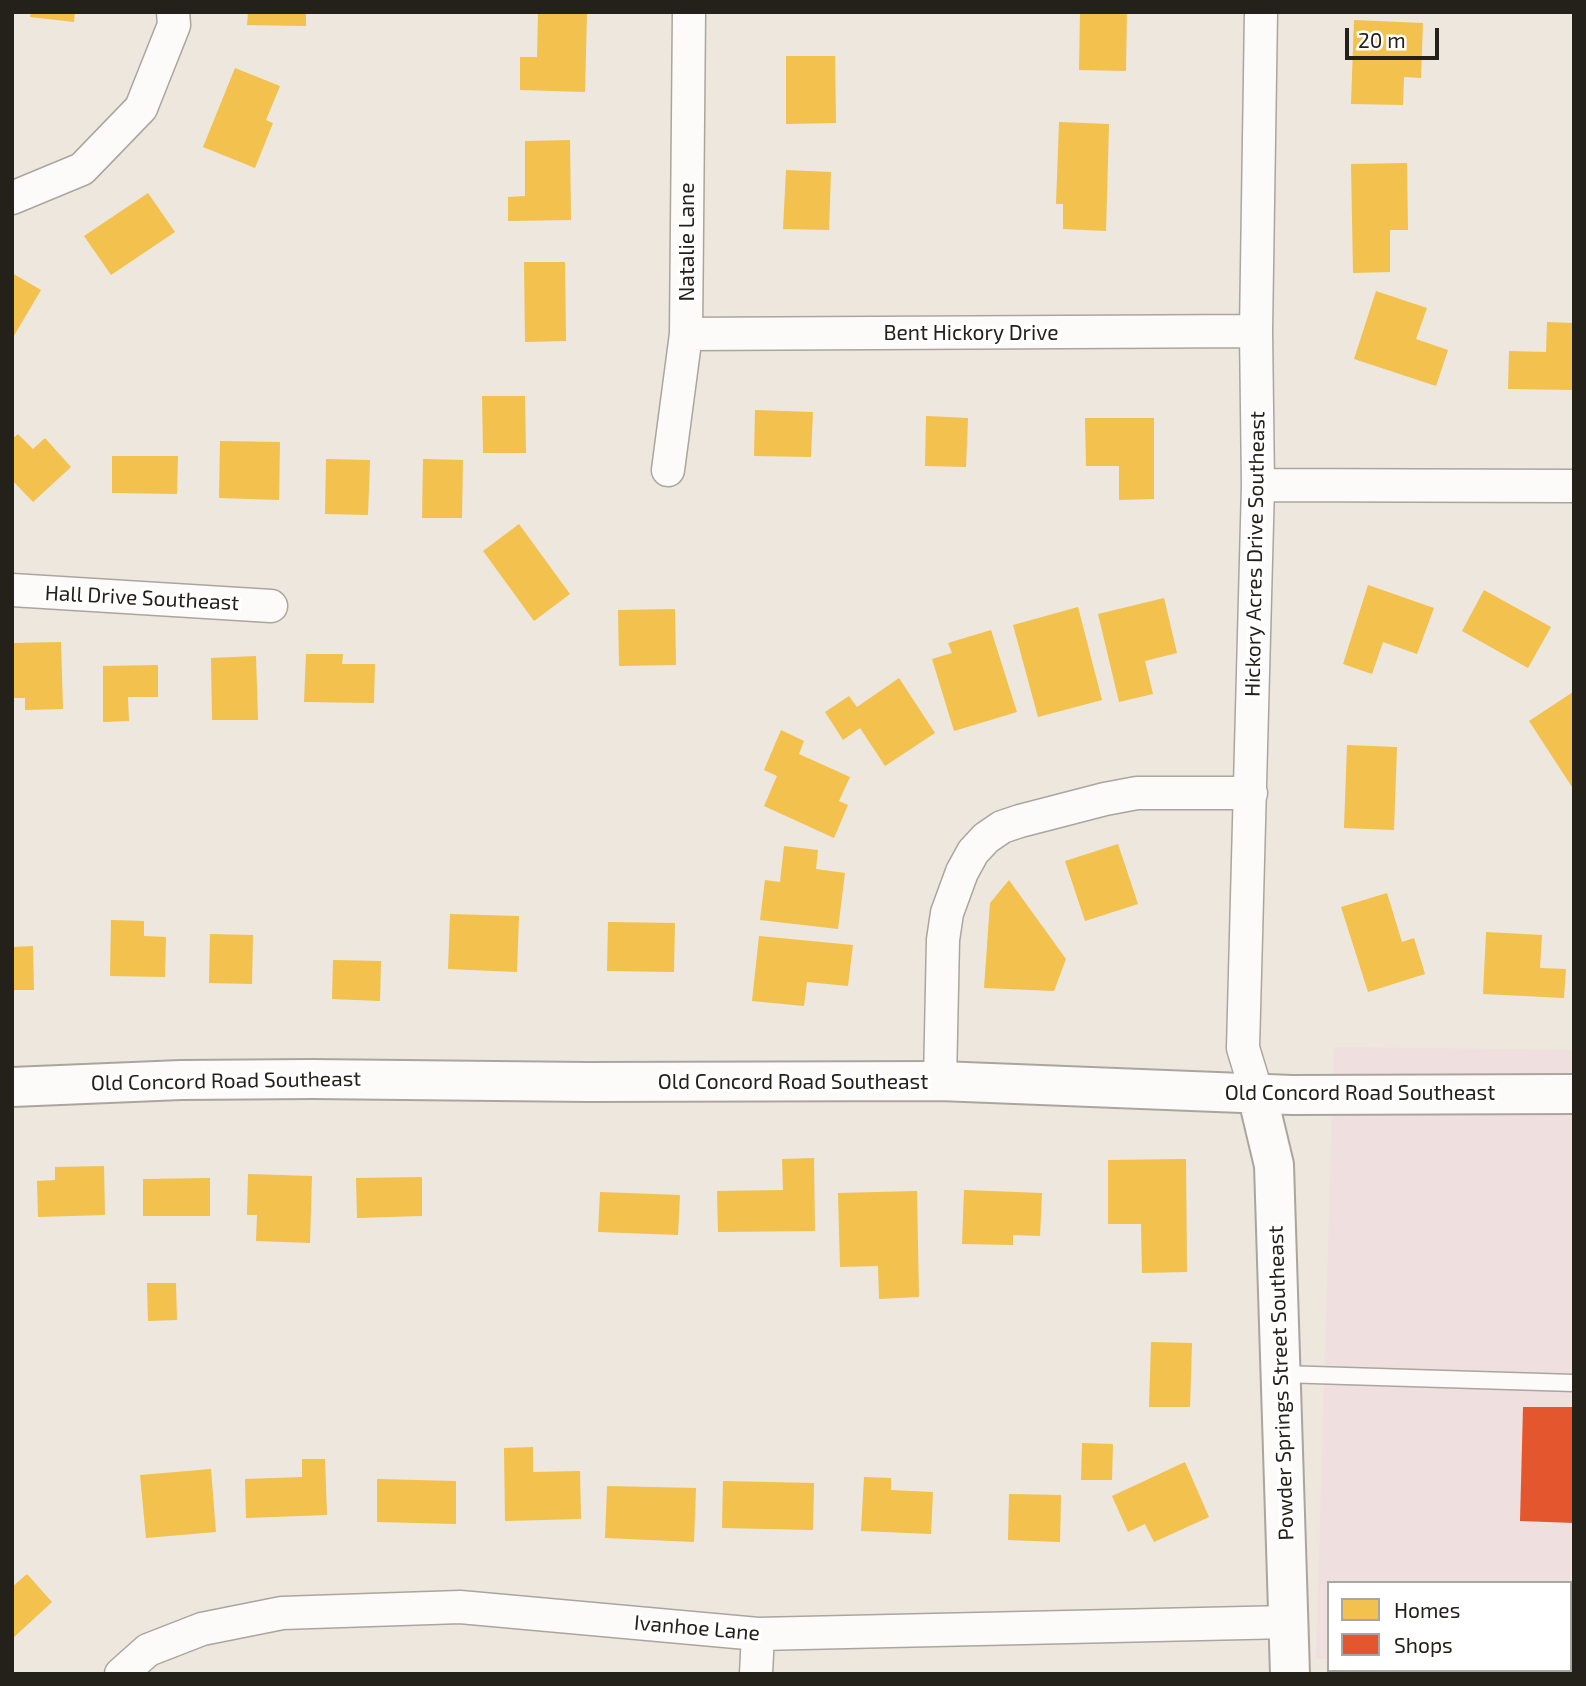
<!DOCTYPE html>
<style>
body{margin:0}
#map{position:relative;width:1586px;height:1686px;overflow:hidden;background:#ede7dd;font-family:"Exo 2",sans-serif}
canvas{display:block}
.frame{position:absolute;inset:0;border:14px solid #24201a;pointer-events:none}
.legend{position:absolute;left:1327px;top:1581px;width:245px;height:91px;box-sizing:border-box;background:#fff;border:2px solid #a7a6a3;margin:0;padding:9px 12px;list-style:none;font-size:21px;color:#24201a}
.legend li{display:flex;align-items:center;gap:14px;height:35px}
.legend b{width:35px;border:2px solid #a7a6a3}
.scale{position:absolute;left:1345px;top:28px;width:94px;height:32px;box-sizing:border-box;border:4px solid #24201a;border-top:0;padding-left:9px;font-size:21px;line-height:24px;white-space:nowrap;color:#24201a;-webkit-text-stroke:5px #fff;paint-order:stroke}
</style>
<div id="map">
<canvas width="1586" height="1686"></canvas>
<div class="frame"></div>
<ul class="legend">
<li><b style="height:19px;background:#f2c14e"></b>Homes</li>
<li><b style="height:19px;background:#e4572e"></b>Shops</li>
</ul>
<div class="scale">20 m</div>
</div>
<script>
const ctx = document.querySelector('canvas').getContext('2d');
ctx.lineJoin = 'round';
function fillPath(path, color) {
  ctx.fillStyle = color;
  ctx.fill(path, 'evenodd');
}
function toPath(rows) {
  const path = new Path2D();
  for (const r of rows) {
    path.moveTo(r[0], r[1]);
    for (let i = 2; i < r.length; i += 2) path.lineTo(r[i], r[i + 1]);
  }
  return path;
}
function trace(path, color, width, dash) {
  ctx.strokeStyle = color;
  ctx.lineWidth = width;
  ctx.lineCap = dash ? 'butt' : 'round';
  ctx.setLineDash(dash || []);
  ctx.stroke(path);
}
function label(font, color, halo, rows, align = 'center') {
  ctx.font = font + ' "Exo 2",sans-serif';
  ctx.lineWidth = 7;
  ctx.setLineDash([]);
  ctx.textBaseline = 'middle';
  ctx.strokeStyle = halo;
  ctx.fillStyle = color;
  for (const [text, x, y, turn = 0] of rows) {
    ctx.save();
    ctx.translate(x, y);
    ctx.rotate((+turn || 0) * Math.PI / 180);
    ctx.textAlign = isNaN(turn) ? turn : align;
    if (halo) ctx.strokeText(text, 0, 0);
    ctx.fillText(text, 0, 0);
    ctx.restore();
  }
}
fillPath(toPath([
 [1334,1047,1574,1050,1574,1654,1570,1654,1570,1583,1329,1583,1329,1659,1316,1659]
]), '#efdfdf');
fillPath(toPath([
 [31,12,75,12,74,22,30,17],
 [248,12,306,12,306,26,247,25],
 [538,12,587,12,585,92,520,90,520,57,537,57],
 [1080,12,1127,12,1126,71,1079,70],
 [1354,20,1423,23,1421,78,1404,77,1403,105,1351,104],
 [786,56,835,56,836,123,786,124],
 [235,68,280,86,266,120,273,123,255,168,203,147],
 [1059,122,1109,124,1106,231,1063,229,1063,204,1056,204],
 [570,140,571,220,508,221,508,197,525,196,525,141],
 [1407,163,1408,230,1390,230,1390,272,1353,273,1351,164],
 [786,170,831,172,829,230,783,229],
 [148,193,175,232,111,275,84,236],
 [524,262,565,262,566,341,525,342],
 [12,273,41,290,12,339],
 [1376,291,1427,308,1416,339,1448,350,1436,386,1354,359],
 [1547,322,1574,323,1574,390,1508,389,1509,351,1546,352],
 [482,396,525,396,526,453,483,453],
 [755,410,813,412,811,457,754,456],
 [926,416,968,418,966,467,925,466],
 [1085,418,1154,418,1154,499,1119,500,1119,466,1086,466],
 [18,434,33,449,45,438,71,467,33,502,12,480,12,439],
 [220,441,280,442,279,500,219,498],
 [112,456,178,456,177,494,112,493],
 [326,459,370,460,368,515,325,514],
 [423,459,463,460,462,518,422,518],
 [519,524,570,594,534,621,483,551],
 [1368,585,1434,608,1417,654,1383,642,1372,674,1343,664],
 [1484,590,1551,627,1528,668,1462,631],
 [1164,598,1177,653,1145,661,1153,694,1119,702,1098,614],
 [1078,607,1102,700,1038,717,1013,625],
 [675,609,676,665,619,666,618,610],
 [991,630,1017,712,954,731,932,659,952,653,948,643],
 [61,642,63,709,25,710,25,698,12,698,12,643],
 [306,654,343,654,342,664,375,664,374,703,304,702],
 [256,656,258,720,212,720,211,658],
 [158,665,158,697,128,697,129,721,103,722,103,666],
 [899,678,935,733,885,766,860,728,843,740,825,712,849,696,857,707],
 [1573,692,1574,693,1574,790,1529,721],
 [781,730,804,741,799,754,850,777,839,801,848,805,834,838,764,806,777,776,764,770],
 [1347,745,1397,747,1394,830,1344,828],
 [1118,844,1138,904,1085,921,1065,861],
 [784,846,818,850,816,869,845,873,838,929,760,920,765,880,780,882],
 [1009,880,1066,959,1054,991,984,988,990,903],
 [1387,893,1402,942,1414,938,1425,974,1368,992,1341,907],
 [450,914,519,916,517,972,448,969],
 [111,920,144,921,144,936,166,937,165,977,110,976],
 [608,922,675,923,674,972,607,971],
 [1486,932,1542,935,1540,968,1566,969,1564,998,1483,994],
 [210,934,253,935,252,984,209,983],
 [759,936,853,945,848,986,807,982,804,1006,752,1001],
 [33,946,34,990,12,990,12,947],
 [333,960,381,961,380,1001,332,999],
 [814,1158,815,1231,718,1232,717,1191,783,1190,782,1159],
 [1186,1159,1187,1272,1142,1273,1141,1224,1108,1224,1108,1160],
 [104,1166,105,1215,38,1217,37,1181,55,1180,55,1167],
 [248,1174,312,1176,310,1243,256,1241,257,1215,247,1215],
 [422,1177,422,1216,357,1218,356,1178],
 [210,1178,210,1216,143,1216,143,1179],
 [964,1190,1042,1193,1040,1236,1013,1235,1013,1245,962,1244],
 [917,1191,919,1297,879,1299,878,1266,840,1267,838,1193],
 [600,1192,680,1195,678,1235,598,1232],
 [147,1283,176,1283,177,1320,148,1321],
 [1151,1342,1192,1343,1190,1407,1149,1407],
 [1082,1443,1113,1444,1112,1480,1081,1480],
 [533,1447,533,1472,580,1471,581,1519,505,1521,504,1448],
 [302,1459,325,1459,327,1515,246,1518,245,1479,302,1477],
 [1185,1462,1209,1517,1154,1542,1145,1524,1128,1532,1112,1496],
 [211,1469,216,1532,146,1538,140,1475],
 [864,1477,891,1478,891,1490,933,1492,931,1534,861,1531],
 [377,1479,456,1481,456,1524,377,1522],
 [723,1481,814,1483,813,1530,722,1528],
 [607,1486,696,1488,694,1542,605,1538],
 [1009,1494,1061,1495,1060,1542,1008,1540],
 [27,1574,52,1602,12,1639,12,1587]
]), '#f2c14e');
fillPath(toPath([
 [1523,1407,1574,1407,1574,1523,1520,1521]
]), '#e4572e');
const service = toPath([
 [1281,1374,1574,1383]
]);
const minor = toPath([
 [12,198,82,169,141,108,174,25,173,12],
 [686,334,1256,331],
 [668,470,686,334,689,12],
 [1258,485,1574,486],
 [12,590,271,606],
 [940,1081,943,940,947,913,962,872,973,852,986,838,1002,827,1020,821,1105,799,1137,793,1251,793],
 [1257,1094,1243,1048,1258,485,1256,331,1261,12],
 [121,1674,148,1650,202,1629,282,1613,460,1607,758,1634,1289,1622],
 [756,1674,758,1634]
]);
const tertiary = toPath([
 [12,1087,181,1080,312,1079,587,1082,940,1081,1292,1095,1574,1094],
 [1257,1094,1274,1165,1290,1674]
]);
trace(service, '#aaa59e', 19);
trace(minor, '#aaa59e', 35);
trace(tertiary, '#aaa59e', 42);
trace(service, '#fcfbfa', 16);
trace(minor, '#fcfbfa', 32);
trace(tertiary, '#fcfbfa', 38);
label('21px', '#24201a', '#fff', [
 ["Natalie Lane",687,242,-90],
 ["Bent Hickory Drive",971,333],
 ["Hickory Acres Drive Southeast",1255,554,-89],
 ["Hall Drive Southeast",142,598,3],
 ["Old Concord Road Southeast",226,1081,-1],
 ["Old Concord Road Southeast",793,1082],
 ["Old Concord Road Southeast",1360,1093],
 ["Powder Springs Street Southeast",1281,1383,-92],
 ["Ivanhoe Lane",697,1628,5]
]);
</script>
